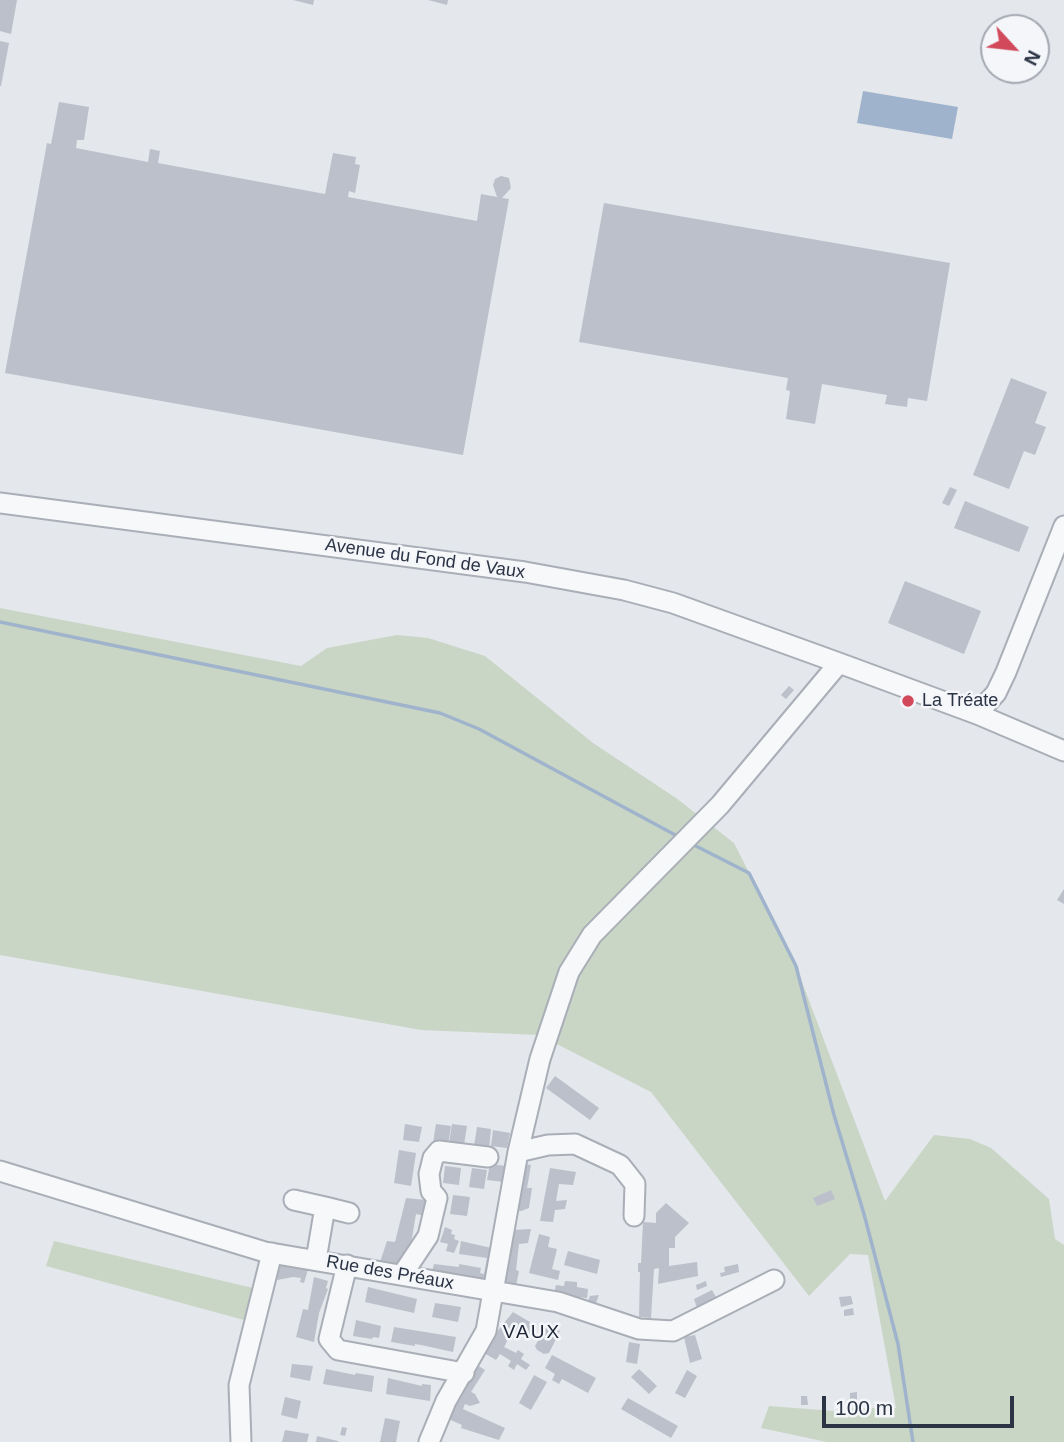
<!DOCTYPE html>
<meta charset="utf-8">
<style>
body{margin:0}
#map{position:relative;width:1064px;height:1442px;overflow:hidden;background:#e4e7ec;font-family:Arial,sans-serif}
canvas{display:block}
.north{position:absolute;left:980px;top:14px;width:70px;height:70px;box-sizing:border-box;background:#f4f6f9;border:2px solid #a4a8b1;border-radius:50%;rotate:117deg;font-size:19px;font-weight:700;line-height:28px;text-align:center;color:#2b3445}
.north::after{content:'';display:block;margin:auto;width:24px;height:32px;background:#d1495b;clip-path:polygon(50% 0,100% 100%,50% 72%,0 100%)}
.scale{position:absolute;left:822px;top:1396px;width:192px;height:32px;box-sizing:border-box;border:4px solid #2b3445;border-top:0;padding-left:9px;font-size:21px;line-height:24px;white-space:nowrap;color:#2b3445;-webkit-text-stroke:5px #f4f6f9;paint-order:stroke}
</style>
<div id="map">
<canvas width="1064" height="1442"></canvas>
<div class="north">N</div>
<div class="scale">100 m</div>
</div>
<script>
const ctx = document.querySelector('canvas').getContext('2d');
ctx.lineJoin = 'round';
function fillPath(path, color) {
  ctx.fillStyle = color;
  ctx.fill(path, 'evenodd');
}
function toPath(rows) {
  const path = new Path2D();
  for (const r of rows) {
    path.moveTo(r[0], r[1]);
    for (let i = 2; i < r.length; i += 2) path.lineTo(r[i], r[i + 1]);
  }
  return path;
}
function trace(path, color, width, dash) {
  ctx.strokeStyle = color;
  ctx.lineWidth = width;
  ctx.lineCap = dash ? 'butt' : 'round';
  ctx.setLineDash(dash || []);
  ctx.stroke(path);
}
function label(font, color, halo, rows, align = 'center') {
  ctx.font = font + ' Arial,sans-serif';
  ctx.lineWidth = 5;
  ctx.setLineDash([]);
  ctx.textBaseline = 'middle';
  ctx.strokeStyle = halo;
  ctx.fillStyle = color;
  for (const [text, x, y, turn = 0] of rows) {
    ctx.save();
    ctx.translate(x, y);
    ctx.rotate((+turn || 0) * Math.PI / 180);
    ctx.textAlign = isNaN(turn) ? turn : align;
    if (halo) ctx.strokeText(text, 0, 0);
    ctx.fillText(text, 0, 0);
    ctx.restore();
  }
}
fillPath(toPath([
 [0,608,301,666,327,648,397,635,428,638,485,656,593,743,676,798,734,843,794,961,885,1201,934,1135,970,1139,991,1148,1049,1199,1055,1239,1064,1245,1064,1442,827,1442,761,1428,769,1406,847,1412,853,1408,896,1408,868,1255,850,1254,809,1296,651,1092,539,1035,421,1030,0,955],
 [54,1241,253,1288,244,1320,46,1266]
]), '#c9d6c5');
fillPath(toPath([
 [863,91,958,107,952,139,857,123]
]), '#9fb4cc');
trace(toPath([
 [0,622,440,713,479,729,679,837],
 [692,844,749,873,796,966,834,1115,864,1214,898,1344,913,1442]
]), '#9fb4cc', 3.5);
fillPath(toPath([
 [0,0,17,0,11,34,0,31],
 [293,0,314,0,313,5],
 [428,0,448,0,447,5],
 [0,41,9,43,1,86,0,86],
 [59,102,89,107,84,140,77,140,76,148,148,162,150,149,160,151,158,163,325,194,333,153,356,157,355,164,360,165,355,193,349,191,348,197,477,221,481,194,497,197,493,185,495,179,501,176,509,178,511,188,502,198,509,199,463,455,5,373,47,143,51,144],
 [604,203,950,263,927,401,908,398,907,407,885,404,887,395,822,384,815,424,786,419,790,391,786,390,788,378,579,342],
 [1011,378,1047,392,1035,423,1046,427,1035,455,1024,451,1009,489,973,475],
 [950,487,957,490,949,506,942,503],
 [965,501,1029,527,1019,552,954,528],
 [905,581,981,611,964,654,888,623],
 [789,686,794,690,786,699,781,695],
 [1064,889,1064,904,1057,900],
 [555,1076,599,1108,590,1120,546,1088],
 [405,1124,422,1127,419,1142,403,1140],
 [436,1124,451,1126,448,1145,433,1143],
 [452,1124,467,1126,464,1145,449,1143],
 [477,1127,491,1129,489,1149,474,1146],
 [493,1130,510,1133,507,1148,491,1146],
 [399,1150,416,1153,411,1186,394,1183],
 [520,1163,531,1165,527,1188,532,1188,529,1208,521,1211,513,1210],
 [490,1164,506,1166,504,1182,487,1180],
 [445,1166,461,1168,459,1185,443,1183],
 [472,1168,487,1170,484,1189,469,1187],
 [550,1168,576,1172,573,1185,559,1184,556,1201,567,1200,565,1209,555,1210,553,1222,540,1221],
 [831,1190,835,1199,817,1206,813,1198],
 [453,1195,470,1197,467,1216,450,1214],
 [406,1198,427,1200,425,1216,416,1214,410,1250,406,1249,398,1266,380,1262,387,1241,395,1242],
 [666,1203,689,1223,675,1237,675,1248,669,1248,669,1266,697,1262,698,1276,658,1284,659,1268,654,1269,651,1318,639,1317,640,1272,638,1272,638,1263,641,1263,643,1222,656,1223,656,1213],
 [445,1227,452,1230,451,1234,455,1235,454,1239,459,1241,454,1253,446,1251,448,1244,440,1242],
 [531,1229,528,1243,519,1244,516,1270,519,1271,515,1291,501,1288,510,1239,514,1230],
 [539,1234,550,1237,548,1247,557,1249,552,1269,560,1271,558,1280,529,1273],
 [461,1241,500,1250,492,1286,431,1275,434,1264,459,1267,459,1264,481,1268,480,1273,484,1274,487,1258,459,1254],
 [568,1251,600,1260,597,1274,564,1265],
 [291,1263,309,1266,304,1283,300,1282,301,1278,293,1277,277,1280,280,1266],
 [738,1264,739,1272,721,1277,720,1273,725,1272,724,1267],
 [314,1277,328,1281,326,1288,328,1289,319,1313,314,1342,296,1337,303,1309,308,1310],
 [565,1281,577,1282,577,1287,588,1289,587,1298,554,1294,556,1285,564,1286],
 [706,1281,707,1286,697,1290,696,1285],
 [368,1287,417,1299,414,1313,365,1302],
 [712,1290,717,1299,697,1308,694,1299],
 [599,1295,595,1306,587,1304,590,1296],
 [851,1296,853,1304,841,1307,839,1297],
 [435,1303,461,1307,458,1322,432,1317],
 [853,1308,854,1315,844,1316,844,1310],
 [513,1312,530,1322,529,1325,535,1328,529,1338,512,1332,504,1347,516,1353,518,1350,524,1354,521,1359,530,1365,526,1370,517,1364,514,1370,508,1366,511,1361,500,1354,496,1360,484,1353,496,1333],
 [356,1320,381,1326,379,1338,373,1337,372,1339,353,1336],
 [547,1325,560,1331,549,1353,544,1354,537,1350,535,1346],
 [394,1327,456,1337,453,1352,421,1345,415,1344,415,1346,391,1342],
 [695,1335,702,1359,690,1363,684,1337],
 [629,1342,640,1344,637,1364,626,1362],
 [552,1355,596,1378,588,1393,562,1379,559,1384,552,1380,555,1374,545,1368],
 [292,1364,313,1366,310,1381,290,1377],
 [477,1365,485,1370,471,1392,475,1394,480,1403,470,1406,465,1404,463,1409,505,1428,499,1440,461,1428,462,1425,446,1418],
 [326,1369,355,1375,356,1373,374,1376,372,1392,323,1384],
 [639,1369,657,1386,649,1394,631,1377],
 [687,1370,697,1376,685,1398,675,1393],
 [534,1375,547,1382,531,1410,519,1403],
 [388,1378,422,1386,422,1384,431,1385,430,1401,386,1394],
 [857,1392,857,1401,850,1402,850,1393],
 [801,1396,807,1396,808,1405,801,1405],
 [285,1397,301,1401,297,1419,281,1415],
 [628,1398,678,1426,671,1438,621,1409],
 [385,1418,400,1421,396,1442,380,1442],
 [342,1427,347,1428,345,1436,340,1435],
 [285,1430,309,1434,307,1442,282,1442],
 [317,1436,338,1441,338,1442,316,1442]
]), '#bbc0ca');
const minor = toPath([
 [0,503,525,572,624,590,673,603,839,663,977,714,1064,751],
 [977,714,996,693,1006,672,1064,526],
 [518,1152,548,1145,575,1144,620,1165,635,1184,634,1216],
 [0,1171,265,1252,558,1302,639,1329,673,1331,774,1280],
 [294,1200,325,1207],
 [316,1260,325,1207,349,1213],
 [347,1265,329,1339,338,1350,464,1373],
 [402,1275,428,1236,437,1198,431,1191,429,1174,433,1158,439,1151,488,1157],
 [241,1442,239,1385,272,1253],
 [429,1442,446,1401,486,1331,518,1152,540,1059,569,972,592,935,720,805,839,663]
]);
trace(minor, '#a9aeb7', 23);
trace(minor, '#f7f8fa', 19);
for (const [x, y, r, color] of [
 [908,701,7,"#d1495b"]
]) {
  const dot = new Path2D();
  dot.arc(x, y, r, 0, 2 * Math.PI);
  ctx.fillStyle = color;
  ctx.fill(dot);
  trace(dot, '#f4f6f9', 2.5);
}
label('18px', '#2b3445', '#f4f6f9', [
 ["Avenue du Fond de Vaux",425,559,8],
 ["Rue des Préaux",390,1273,10]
]);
label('18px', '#2b3445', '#f4f6f9', [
 ["La Tréate",922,701]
], 'left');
ctx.letterSpacing = '2px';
label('19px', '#1d2536', '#f4f6f9', [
 ["VAUX",532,1333]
]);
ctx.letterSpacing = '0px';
</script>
